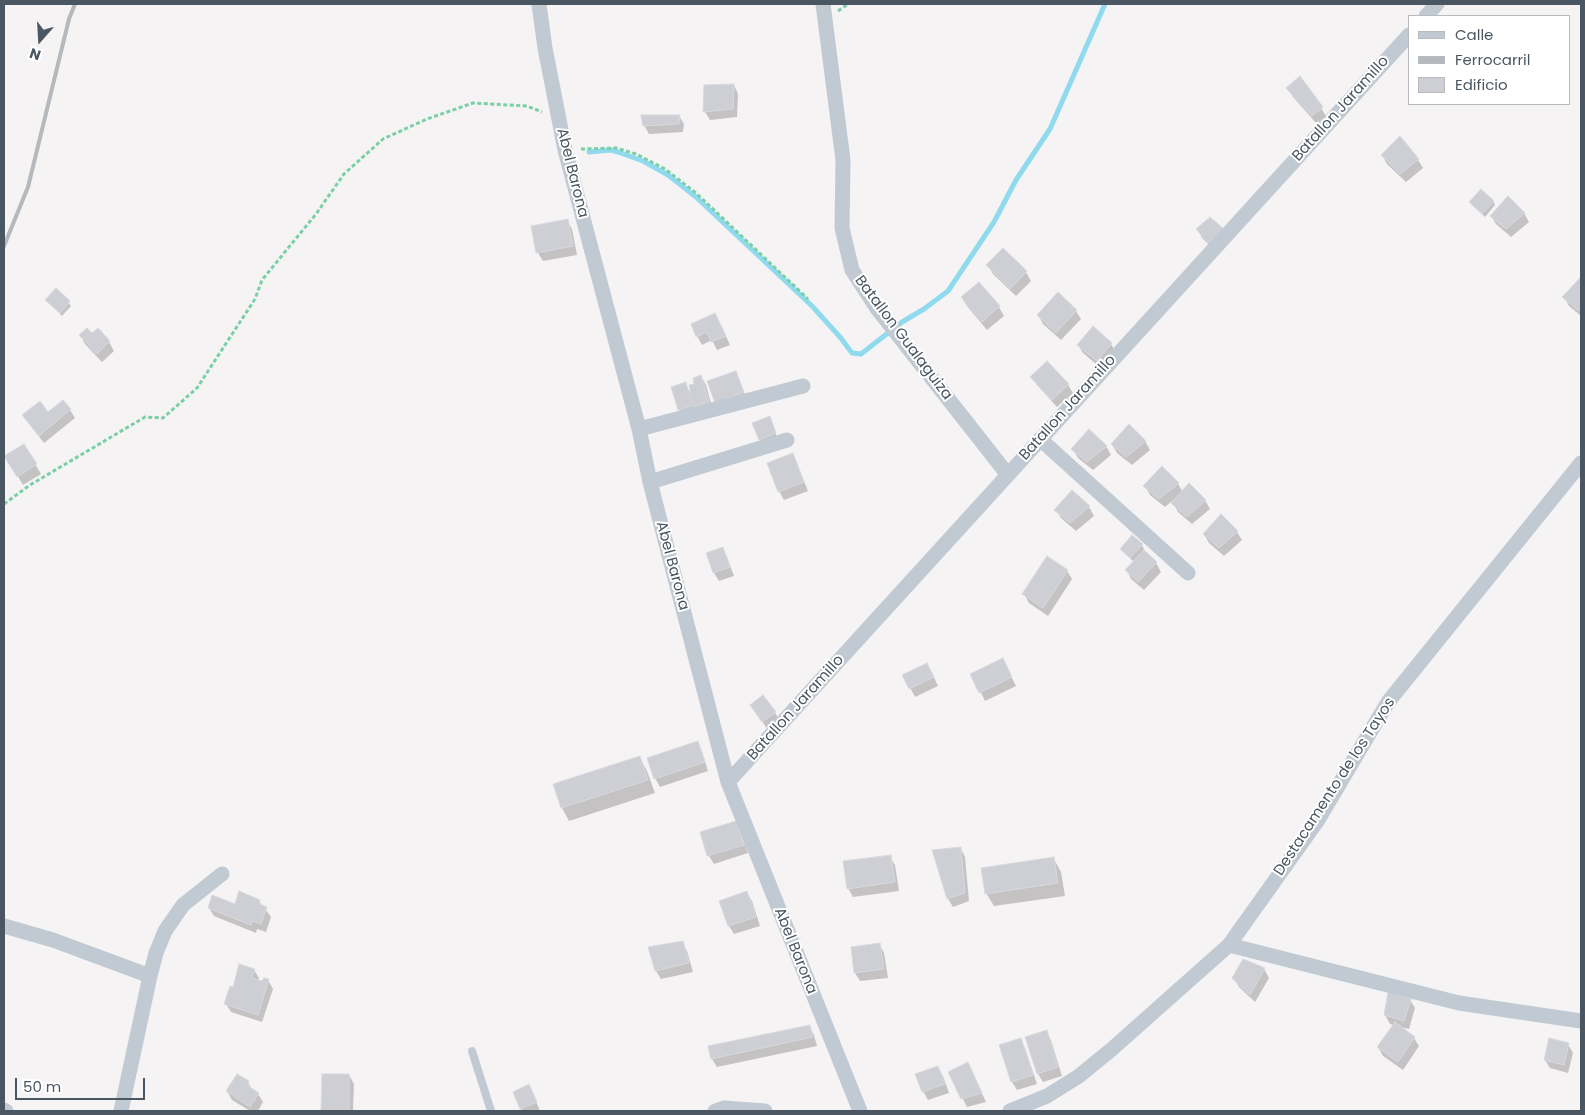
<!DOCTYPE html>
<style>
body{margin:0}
#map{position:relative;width:1585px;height:1115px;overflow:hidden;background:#f5f3f3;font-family:Poppins,sans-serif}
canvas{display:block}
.frame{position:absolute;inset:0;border:5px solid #4a5661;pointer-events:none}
.legend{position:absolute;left:1408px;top:15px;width:162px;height:90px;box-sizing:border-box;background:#fff;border:1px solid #b7bbc0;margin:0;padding:6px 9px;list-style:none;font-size:15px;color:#4a5661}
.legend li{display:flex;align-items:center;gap:10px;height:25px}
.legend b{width:25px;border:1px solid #b7bbc0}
.north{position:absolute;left:15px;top:15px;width:50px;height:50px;-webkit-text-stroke:4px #fff;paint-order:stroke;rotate:199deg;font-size:14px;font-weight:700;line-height:20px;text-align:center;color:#4a5661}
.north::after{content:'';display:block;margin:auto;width:18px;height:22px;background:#4a5661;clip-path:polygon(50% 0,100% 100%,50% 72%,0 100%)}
.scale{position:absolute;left:15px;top:1078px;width:130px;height:22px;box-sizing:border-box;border:2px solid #4a5661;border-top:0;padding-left:6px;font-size:15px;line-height:18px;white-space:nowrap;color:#4a5661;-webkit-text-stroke:4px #fff;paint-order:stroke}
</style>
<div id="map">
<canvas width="1585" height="1115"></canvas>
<div class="frame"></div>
<ul class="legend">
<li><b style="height:6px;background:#c1cad2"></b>Calle</li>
<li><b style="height:6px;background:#b5b8bd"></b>Ferrocarril</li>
<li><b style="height:14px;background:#cdcfd5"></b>Edificio</li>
</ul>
<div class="north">N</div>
<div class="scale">50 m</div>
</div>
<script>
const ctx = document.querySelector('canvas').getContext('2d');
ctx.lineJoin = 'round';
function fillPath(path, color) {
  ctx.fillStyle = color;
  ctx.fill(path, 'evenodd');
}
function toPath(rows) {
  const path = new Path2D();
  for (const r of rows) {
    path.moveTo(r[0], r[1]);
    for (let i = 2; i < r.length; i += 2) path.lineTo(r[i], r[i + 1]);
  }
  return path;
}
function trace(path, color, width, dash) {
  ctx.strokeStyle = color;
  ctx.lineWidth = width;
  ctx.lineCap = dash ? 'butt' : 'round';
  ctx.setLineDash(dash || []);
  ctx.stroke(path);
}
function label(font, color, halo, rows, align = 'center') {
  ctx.font = font + ' Poppins,sans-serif';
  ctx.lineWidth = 4;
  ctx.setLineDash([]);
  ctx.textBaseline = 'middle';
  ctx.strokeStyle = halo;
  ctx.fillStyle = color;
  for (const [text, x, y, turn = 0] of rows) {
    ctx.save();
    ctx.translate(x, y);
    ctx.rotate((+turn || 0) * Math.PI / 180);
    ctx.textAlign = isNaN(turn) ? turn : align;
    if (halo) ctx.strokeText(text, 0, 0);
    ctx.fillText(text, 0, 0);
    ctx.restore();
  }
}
fillPath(toPath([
 [734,85,738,94,737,117,710,120,705,112],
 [1288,88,1321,108,1326,116,1317,124,1293,97],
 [679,116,684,124,683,132,649,134,644,125],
 [1382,155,1418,160,1423,168,1406,182,1387,164],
 [1493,201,1495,205,1485,217,1470,202],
 [1524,213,1529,222,1511,237,1496,224,1491,216],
 [567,220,572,229,577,255,543,261,538,253,533,227],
 [1198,230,1223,230,1214,250,1202,238],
 [1003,250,1026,272,1031,281,1016,296,993,274,988,265],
 [1581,279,1581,316,1569,306,1564,297],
 [979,283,999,307,1004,316,987,330,967,306,962,298],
 [56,290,71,306,62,316,47,300],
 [1076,311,1081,319,1061,340,1043,324,1038,315],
 [720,323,730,345,717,350,712,340,702,345,697,336],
 [1093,328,1111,344,1116,352,1102,369,1083,353,1078,345],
 [98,330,109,342,114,351,102,362,85,344,80,335,92,335],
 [735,372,748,401,721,411],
 [701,376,706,385,713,411,700,415,694,404,696,415,684,418,679,409,685,384,692,395],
 [1032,377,1068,385,1073,393,1057,407,1037,385],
 [70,410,75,418,44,443,29,424,24,416],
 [771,422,777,437,762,443,760,439],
 [1145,441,1150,450,1132,465,1117,453,1112,444],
 [24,446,41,474,23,485,11,465],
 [1106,446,1111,455,1093,470,1078,458,1073,449],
 [792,455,797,464,808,491,784,500,779,491],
 [1178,484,1183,492,1205,500,1210,509,1192,524,1178,512,1172,501,1165,507,1150,495,1145,486],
 [1089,507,1094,516,1076,531,1061,518,1056,510],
 [1221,516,1237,532,1242,540,1224,556,1209,543,1204,534],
 [1142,545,1144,549,1143,550,1156,563,1161,572,1144,590,1131,579,1127,570,1134,562,1121,549],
 [722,548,727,557,734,576,719,581,714,573],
 [1067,571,1072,579,1048,616,1029,603,1024,594],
 [1007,668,1016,686,985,701,972,674],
 [932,673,938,686,915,697,904,676],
 [751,705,775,713,780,721,768,730],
 [697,742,702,751,708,771,660,787,655,778],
 [640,758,647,771,655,793,569,821,562,808],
 [736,822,740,831,748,853,714,864,709,856,701,833],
 [961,849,965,857,969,901,953,907,948,899,934,852],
 [890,857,895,865,899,891,853,897,848,888],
 [1054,859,1061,872,1065,896,994,906,986,893],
 [747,893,752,901,760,926,734,934,729,926,721,901],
 [259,901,271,917,266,932,257,929,256,933,214,916,209,908,235,905],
 [682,943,687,951,693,972,661,979,656,971,649,948],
 [879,944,884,953,888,978,860,981,855,973,852,948],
 [1264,969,1269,978,1255,1002,1239,987,1234,978],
 [254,970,259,978,258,981,263,982,268,980,273,989,262,1022,231,1012,226,1004],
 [1410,1000,1415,1008,1409,1029,1400,1027,1414,1038,1419,1046,1403,1070,1383,1056,1378,1047,1394,1025,1390,1024,1385,1015],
 [809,1026,814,1035,817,1046,717,1067,712,1059],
 [1046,1032,1051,1040,1062,1076,1043,1082,1038,1074],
 [1020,1040,1025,1048,1037,1084,1017,1090,1012,1082,1000,1046],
 [1568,1044,1573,1053,1568,1073,1550,1068,1545,1060],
 [938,1067,943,1076,949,1093,928,1100,923,1091],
 [972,1072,986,1102,967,1107,950,1073],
 [323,1075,349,1075,354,1084,353,1111,323,1111],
 [248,1082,252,1090,258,1094,263,1102,258,1111,250,1111,232,1100,227,1091],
 [515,1093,533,1094,540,1111,522,1111]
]), '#0003');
trace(toPath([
 [589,152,611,150,618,152,643,161,668,175,696,197,812,306,840,337,852,353,861,354,902,322,924,309,948,291,994,222,1016,180,1050,129,1105,4]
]), '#90daee', 5);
const building = toPath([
 [1300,76,1323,107,1312,116,1286,88,1300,76],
 [734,84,733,109,703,112,704,85,734,84],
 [641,115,680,115,679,124,643,126,641,115],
 [1400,136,1419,159,1400,174,1381,155,1400,136],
 [1481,189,1494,201,1482,214,1469,202,1481,189],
 [1508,196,1525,213,1506,229,1490,216,1508,196],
 [1210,217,1224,229,1208,243,1196,229,1210,217],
 [568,219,573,246,536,253,531,226,568,219],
 [1003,248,1027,271,1010,289,986,265,1003,248],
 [1581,277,1581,308,1578,310,1562,297,1581,277],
 [979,282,1000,306,982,322,961,297,979,282],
 [56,288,70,301,60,313,45,300,56,288],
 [1058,292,1077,310,1056,333,1037,315,1058,292],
 [715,313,726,336,711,342,707,332,696,337,691,324,715,313],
 [1093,326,1112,343,1097,361,1077,345,1093,326],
 [87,328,92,333,98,328,110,341,97,354,79,335,87,328],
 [1047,361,1069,384,1052,400,1030,377,1047,361],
 [736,371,744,392,715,403,707,381,736,371],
 [701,375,709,402,694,407,689,385,694,384,693,378,701,375],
 [686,382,692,406,678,410,671,387,686,382],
 [63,400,71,409,39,436,22,415,40,401,48,412,63,400],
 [770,416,776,433,759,440,752,423,770,416],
 [1129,424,1146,441,1126,457,1111,444,1129,424],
 [1089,429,1107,446,1087,462,1071,449,1089,429],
 [24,444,37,464,17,477,4,456,24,444],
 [793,453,804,482,778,492,767,463,793,453],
 [1162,466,1179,483,1159,499,1143,486,1162,466],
 [1189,483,1206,500,1187,517,1171,503,1189,483],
 [1072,490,1090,506,1070,523,1054,510,1072,490],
 [1221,514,1238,531,1219,548,1203,534,1221,514],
 [1132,535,1143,544,1130,558,1120,549,1132,535],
 [723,547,730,567,713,573,706,553,723,547],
 [1144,550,1157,562,1138,582,1125,570,1144,550],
 [1047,556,1068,570,1043,608,1022,594,1047,556],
 [1003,658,1012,677,979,693,970,674,1003,658],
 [927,663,934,677,909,689,902,675,927,663],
 [763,695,776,712,762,722,750,705,763,695],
 [698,741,705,762,654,779,647,758,698,741],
 [640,756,648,780,561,808,553,784,640,756],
 [736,821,744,845,707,856,700,832,736,821],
 [961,847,965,893,947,899,932,850,961,847],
 [891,855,895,882,847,889,843,861,891,855],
 [1054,857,1058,883,985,894,981,868,1054,857],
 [239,891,260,900,259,904,267,907,261,924,253,921,251,925,208,908,212,895,235,904,239,891],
 [747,891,756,917,728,926,719,901,747,891],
 [683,941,689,963,655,971,648,947,683,941],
 [880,943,884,969,854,973,851,947,880,943],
 [1243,959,1265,968,1250,995,1232,978,1243,959],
 [239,964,255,969,252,978,262,981,264,978,269,979,258,1015,224,1004,230,986,233,987,239,964],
 [1388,992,1411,999,1404,1021,1384,1015,1388,992],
 [1395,1022,1415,1037,1398,1062,1377,1047,1395,1022],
 [810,1025,813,1037,711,1059,708,1046,810,1025],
 [1047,1030,1058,1067,1037,1074,1025,1037,1047,1030],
 [1021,1038,1033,1075,1011,1082,999,1045,1021,1038],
 [1549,1038,1569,1043,1564,1065,1544,1060,1549,1038],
 [968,1062,982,1093,961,1099,948,1072,968,1062],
 [938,1066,945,1084,922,1092,915,1074,938,1066],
 [237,1074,249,1081,248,1086,259,1093,250,1107,226,1091,237,1074],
 [322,1074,349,1074,349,1111,321,1111,322,1074],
 [529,1084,537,1102,520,1109,513,1092,529,1084]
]);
fillPath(building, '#cdcfd5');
trace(building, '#d7d9de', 1);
trace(toPath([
 [838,11,848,4],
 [581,149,616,148,636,154,665,169,696,193,808,299],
 [4,504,30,485,145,417,163,418,197,388,255,299,262,280,316,214,344,174,383,139,427,119,473,103,527,106,542,112]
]), '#7ad0a6', 3, [4, 2.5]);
trace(toPath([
 [472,1051,491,1111]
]), '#c1cad2', 8);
trace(toPath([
 [539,4,545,48,565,150,639,429,650,482,728,782,860,1111],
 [823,4,843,160,842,228,852,270,876,307,1008,475],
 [1426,16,1437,4],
 [639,429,803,386],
 [1040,439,1188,573],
 [650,482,787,440],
 [728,782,1409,35],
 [4,926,53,940,150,976],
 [1229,945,1459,1003,1581,1021],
 [4,1110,6,1111],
 [121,1111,150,976,156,953,165,931,183,905,222,874],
 [715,1111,724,1108,765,1111],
 [1010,1111,1047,1096,1079,1076,1112,1049,1229,945,1318,820,1388,702,1581,463]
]), '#c1cad2', 15);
trace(toPath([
 [4,246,28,187,69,19,75,4]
]), '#b5b8bd', 4);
label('15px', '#4a5661', '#fff', [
 ["Batallon Jaramillo",1341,109,-48],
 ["Abel Barona",572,173,76],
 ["Batallon Gualaguiza",903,338,53],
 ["Batallon Jaramillo",1068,408,-48],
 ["Abel Barona",672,566,75],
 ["Batallon Jaramillo",796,708,-48],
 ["Destacamento de los Tayos",1335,787,-57],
 ["Abel Barona",795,951,68]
]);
</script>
